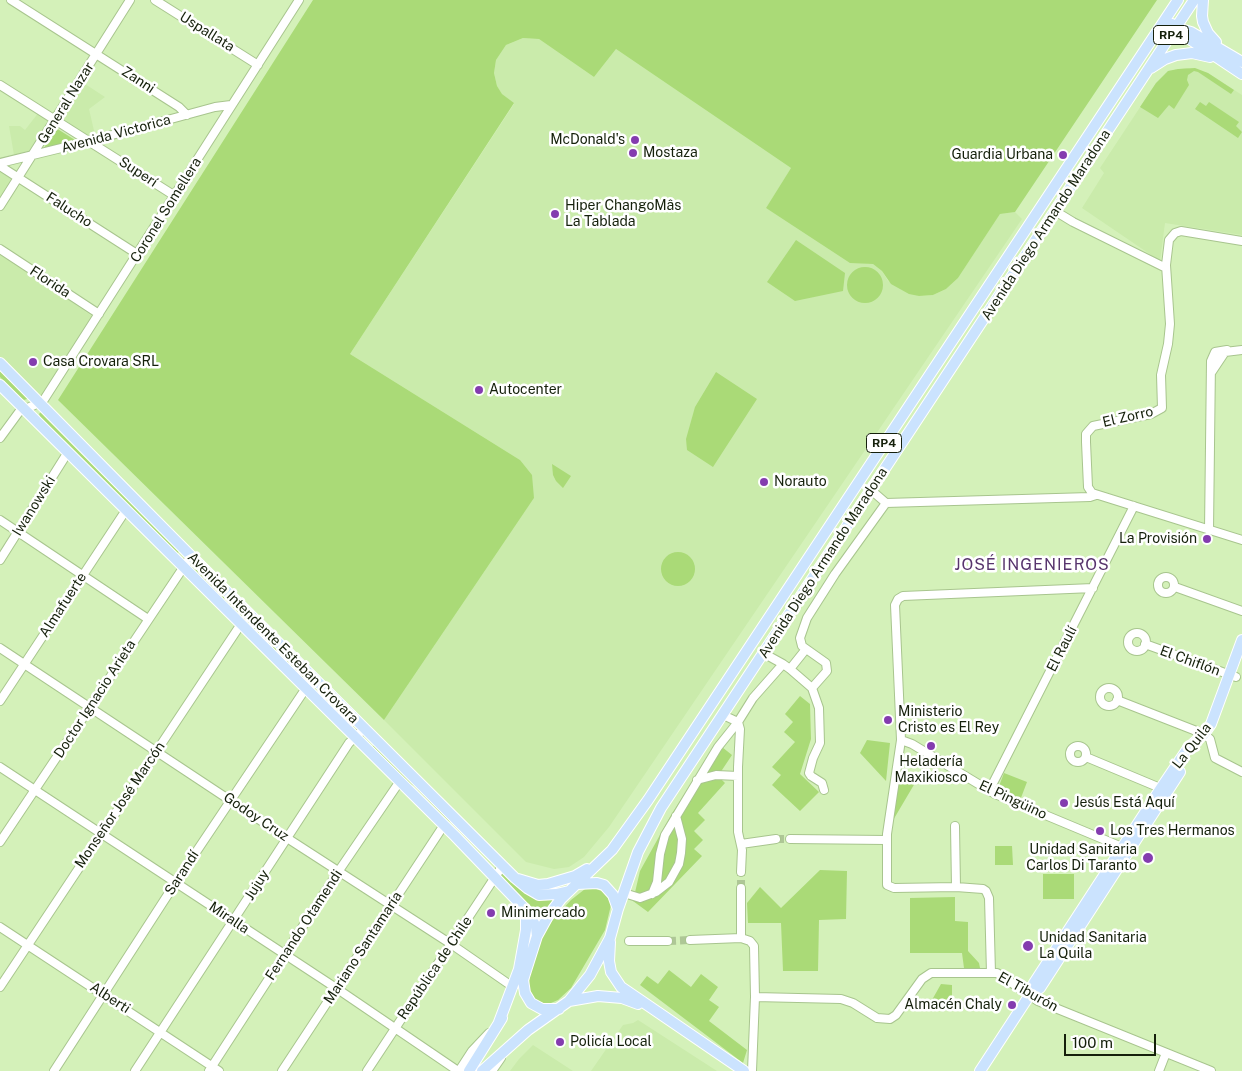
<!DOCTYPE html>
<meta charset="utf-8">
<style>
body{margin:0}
#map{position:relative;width:1242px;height:1071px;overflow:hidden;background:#d4f1b9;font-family:"Public Sans",sans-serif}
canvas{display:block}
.scale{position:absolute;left:1064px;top:1034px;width:92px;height:22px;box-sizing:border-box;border:2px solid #15200b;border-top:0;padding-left:6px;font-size:15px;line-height:18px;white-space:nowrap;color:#15200b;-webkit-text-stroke:4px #fff;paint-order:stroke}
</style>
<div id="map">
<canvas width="1242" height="1071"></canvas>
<div class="scale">100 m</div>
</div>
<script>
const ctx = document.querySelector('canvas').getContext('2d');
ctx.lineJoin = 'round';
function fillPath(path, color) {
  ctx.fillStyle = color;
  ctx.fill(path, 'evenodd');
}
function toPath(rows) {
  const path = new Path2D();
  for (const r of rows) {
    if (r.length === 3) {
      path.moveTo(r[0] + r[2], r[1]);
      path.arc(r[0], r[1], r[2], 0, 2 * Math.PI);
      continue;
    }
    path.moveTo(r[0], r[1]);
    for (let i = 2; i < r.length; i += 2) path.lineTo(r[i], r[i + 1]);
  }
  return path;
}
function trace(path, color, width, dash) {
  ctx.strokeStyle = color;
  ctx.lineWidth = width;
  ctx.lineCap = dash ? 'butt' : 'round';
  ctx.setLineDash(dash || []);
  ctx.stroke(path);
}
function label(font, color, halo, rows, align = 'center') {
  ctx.font = font + ' "Public Sans",sans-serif';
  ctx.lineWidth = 5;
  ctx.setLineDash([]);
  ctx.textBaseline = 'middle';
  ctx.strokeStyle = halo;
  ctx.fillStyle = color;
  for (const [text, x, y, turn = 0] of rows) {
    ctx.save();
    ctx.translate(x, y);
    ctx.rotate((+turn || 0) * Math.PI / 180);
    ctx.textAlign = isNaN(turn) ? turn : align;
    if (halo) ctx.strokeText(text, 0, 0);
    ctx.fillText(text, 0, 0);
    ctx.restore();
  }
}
fillPath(toPath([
 [523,38,539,39,594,77,616,49,791,168,766,208,863,263,873,264,882,271,888,281,919,296,933,295,946,289,958,278,1000,214,1015,212,1022,219,609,827,584,857,569,867,554,869,526,862,384,720,534,498,520,460,350,354,514,104,502,94,497,86,494,73,496,60,506,45],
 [1186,68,1208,73,1242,95,1242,235,1165,223,1160,261,1082,208,1104,173,1100,168,1156,83,1168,71],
 [82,82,105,97,89,109,95,135,90,136,86,136,62,119,61,116],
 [39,112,50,121,31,150,14,155,9,126,20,126,25,130],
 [0,168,12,176,12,179,0,199],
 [0,252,92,316,92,319,42,396,36,395,0,358],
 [638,1020,717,1071,591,1071,623,1025,633,1023],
 [533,1045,573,1071,510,1071,519,1059]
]), '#caebab');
fillPath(toPath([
 [313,0,1157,0,1015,212,1000,214,958,278,946,289,933,295,919,296,909,294,891,284,882,271,873,264,850,263,766,208,791,168,616,49,594,77,539,39,523,38,506,45,496,60,494,73,497,86,502,94,514,103,350,354,520,460,532,475,534,498,384,720,58,400],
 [1195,68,1208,73,1234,90,1231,94,1198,72,1194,71,1188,75,1187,80,1189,85,1174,109,1169,105,1158,118,1140,107,1156,83,1168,71,1178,69],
 [1200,102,1206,106,1209,102,1239,122,1236,126,1242,132,1238,138,1195,109],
 [56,128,75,140,44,148],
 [796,240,845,273,843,291,795,301,767,282],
 [865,285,18],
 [0,367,28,396,27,399,24,400,21,398,0,377],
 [716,372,757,399,713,467,687,450,686,439,695,407],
 [41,412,180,549,179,552,177,553,174,551,41,419,39,414],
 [552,464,571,476,563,488,556,481,553,475],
 [678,569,17],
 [192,566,194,566,311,678,307,681,304,680,193,570],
 [800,696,810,704,811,739,800,774,819,792,800,811,772,785,781,775,772,767,795,742,784,732,793,722,785,714],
 [867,740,890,743,886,781,860,753],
 [375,743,453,823,448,821,414,786,406,782,372,748],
 [717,743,732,755,718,776,725,783,698,813,705,820,694,831,703,840,694,849,702,856,648,912,633,901,640,871,671,815],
 [1004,773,1027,782,1019,803,996,794],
 [900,776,915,783,892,822],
 [995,846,1012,846,1013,865,995,865],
 [820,870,847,871,846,919,819,920,818,971,783,971,781,923,748,923,747,903,760,887,781,908],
 [503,872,554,899,539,919,531,908,501,878,500,875],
 [1043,874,1074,874,1074,899,1043,899],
 [585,889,596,889,604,892,608,897,611,905,605,930,571,988,558,1000,551,1003,543,1003,535,1000,530,993,529,984,531,968,542,938,551,922,571,900],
 [955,897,955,921,968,922,968,951,979,963,980,968,964,968,962,953,910,953,910,898],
 [669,970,691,987,701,974,718,987,709,1000,719,1007,709,1021,747,1050,743,1063,640,985,647,976,658,984],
 [941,984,952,985,952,1006,928,1007]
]), '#aada77');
trace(toPath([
 [776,839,790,839],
 [741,888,741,872],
 [668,941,690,940]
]), '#aec796', 8, [8, 4]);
const minor = toPath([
 [11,0,179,107,187,115],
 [155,0,258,65],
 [0,85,175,196],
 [0,163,90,141,215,107,231,105],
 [0,166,137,254],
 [0,206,130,0],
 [1055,211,1073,222,1166,268],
 [1242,241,1181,231,1175,233,1169,240,1166,265,1170,324,1168,344,1161,375,1162,408,1151,414,1093,426,1086,434,1086,442,1088,487,1092,493,1242,540],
 [0,249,99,314],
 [1211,373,1225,352,1242,350],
 [0,438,19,412,43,401,45,398,299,0],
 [871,490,886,503],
 [0,520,148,619],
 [1209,530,1211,361,1215,352,1227,350],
 [0,560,68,452],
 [1166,585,8],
 [1175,587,1242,611],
 [1137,642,9],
 [1145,644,1236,677],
 [0,648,287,838,451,944,513,987],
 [763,653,783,664],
 [790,669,806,649],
 [812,688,819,708,820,743,813,758,809,773,811,776,822,783,824,790],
 [1109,697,9],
 [1117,700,1204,734,1210,739,1215,758,1242,772],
 [0,701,126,510],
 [723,715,738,722,740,729,738,767,738,832,742,850,741,872],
 [901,740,912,744,995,794,1122,847],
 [1078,754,8],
 [1086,757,1165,790],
 [0,767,336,988,458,1071],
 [697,780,716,775,738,776],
 [989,791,1134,506],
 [955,826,956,887],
 [790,839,886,840],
 [0,842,191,556],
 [741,844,776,839],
 [741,888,741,938],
 [624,893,640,898,656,892,669,882,679,864,681,853,682,839,676,816],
 [652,894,657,882,660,854,665,835,718,747,738,722,753,698,783,664,790,669,812,688,827,671,826,663,802,646,800,638,807,618,835,574,886,503,1090,497,1096,495],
 [0,927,219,1071],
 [690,940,741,938,750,941,754,946,755,997,752,1071],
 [629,941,668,941],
 [991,973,989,898,986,891,983,889,956,887,894,888,887,885,887,834,901,740,895,605,898,599,903,596,1093,588],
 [0,987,241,624],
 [755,997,841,999,853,1003,877,1018,890,1019,896,1015,922,979,931,973,997,973,1038,1001,1211,1071],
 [54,1071,176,882,306,688,314,678],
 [135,1071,349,743,365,728],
 [209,1071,338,872,400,781],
 [282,1071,444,825],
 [367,1071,503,865],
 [459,1071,472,1051,489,1033],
 [492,1071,501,1058],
 [1159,1071,1166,1053]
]);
const major = toPath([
 [1203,0,1202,16,1203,22,1208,33,1216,42],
 [1172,24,1191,40,1242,74],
 [1184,30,1191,32,1242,62],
 [1151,68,1165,59,1176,55,1192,53,1210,57],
 [0,363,191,556,515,878,527,888,539,895,556,894,569,891],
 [0,385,455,836,529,913,536,927,537,936],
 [518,879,538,885,548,884,575,876,587,869],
 [618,909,638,852,661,808,1194,0],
 [610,942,609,961,611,972,621,987,744,1071],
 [1029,996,1040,988,1180,772],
 [569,1001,598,996,622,998,638,1004],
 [559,1009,542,1009,531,1003,525,993,523,980,537,936,548,916,561,899,612,850,648,800,1178,0],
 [499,1022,519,969,526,930,526,918,523,911],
 [469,1071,502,1018],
 [482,1071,528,1030,569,1001,590,975,610,938,618,909,613,895,604,885,597,883,577,884],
 [980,1071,1029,996,1034,983,1161,788,1188,748,1204,734,1211,724,1242,640]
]);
trace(minor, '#a8c58e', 10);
trace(major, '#fff', 12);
trace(minor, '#fff', 8);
trace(major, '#cbe3fe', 10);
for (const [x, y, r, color] of [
 [635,140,5,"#843caf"],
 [633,153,5,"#843caf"],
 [1063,155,5,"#843caf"],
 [555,214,5,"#843caf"],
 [33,362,5,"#843caf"],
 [479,390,5,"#843caf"],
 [764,482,5,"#843caf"],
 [1207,539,5,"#843caf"],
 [888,720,5,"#843caf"],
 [931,746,5,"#843caf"],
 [1064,803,5,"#843caf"],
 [1100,831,5,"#843caf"],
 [1148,858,6,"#843caf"],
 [491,913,5,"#843caf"],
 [1028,946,6,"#843caf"],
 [1012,1005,5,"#843caf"],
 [560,1042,5,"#843caf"]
]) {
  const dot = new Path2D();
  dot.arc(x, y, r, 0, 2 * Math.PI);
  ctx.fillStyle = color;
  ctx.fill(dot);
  trace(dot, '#fff', 2);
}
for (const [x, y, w] of [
 [1171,35,35],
 [884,443,35]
]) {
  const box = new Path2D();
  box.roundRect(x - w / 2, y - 9.5, w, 19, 4);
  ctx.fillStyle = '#fff';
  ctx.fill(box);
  trace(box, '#15200b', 1);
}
label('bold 12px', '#15200b', null, [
 ["RP4",1171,35],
 ["RP4",884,443]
]);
label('14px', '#15200b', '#fff', [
 ["Uspallata",207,32,32],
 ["Zanni",138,80,33],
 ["General Nazar",66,103,-58],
 ["Avenida Victorica",116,134,-15],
 ["Superí",138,172,33],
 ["Falucho",69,210,33],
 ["Coronel Somellera",166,210,-58],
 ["Avenida Diego Armando Maradona",1046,225,-57],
 ["Florida",50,282,33],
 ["El Zorro",1128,417,-13],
 ["Iwanowski",34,506,-58],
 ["Avenida Diego Armando Maradona",823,563,-57],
 ["Almafuerte",63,605,-57],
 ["Avenida Intendente Esteban Crovara",273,638,45],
 ["El Raulí",1062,649,-63],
 ["El Chiflón",1190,661,20],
 ["Doctor Ignacio Arieta",95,699,-57],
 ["La Quila",1192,746,-52],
 ["El Pingüino",1013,800,25],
 ["Monseñor José Marcón",120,805,-56],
 ["Godoy Cruz",256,817,34],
 ["Sarandí",182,873,-57],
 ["Jujuy",257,885,-58],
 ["Miralla",229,918,34],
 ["Fernando Otamendi",304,925,-57],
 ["Mariano Santamaría",363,948,-57],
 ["República de Chile",435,968,-56],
 ["El Tiburón",1028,992,29],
 ["Alberti",110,998,33]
]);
label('14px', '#15200b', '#fff', [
 ["McDonald's",625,140,"right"],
 ["Mostaza",643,153],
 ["Guardia Urbana",1053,155,"right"],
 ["Hiper ChangoMâs",565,206],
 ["La Tablada",565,222],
 ["Casa Crovara SRL",43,362],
 ["Autocenter",489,390],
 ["Norauto",774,482],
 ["La Provisión",1197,539,"right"],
 ["Ministerio",898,712],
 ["Cristo es El Rey",898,728],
 ["Heladería",931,762,"center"],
 ["Maxikiosco",931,778,"center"],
 ["Jesús Está Aquí",1074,803],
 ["Los Tres Hermanos",1110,831],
 ["Unidad Sanitaria",1137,850,"right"],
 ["Carlos Di Taranto",1137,866,"right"],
 ["Minimercado",501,913],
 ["Unidad Sanitaria",1039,938],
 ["La Quila",1039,954],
 ["Almacén Chaly",1002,1005,"right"],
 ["Policía Local",570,1042]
], 'left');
ctx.letterSpacing = '1px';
label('16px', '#57346d', '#fff', [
 ["JOSÉ INGENIEROS",1032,565]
]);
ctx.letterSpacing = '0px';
</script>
